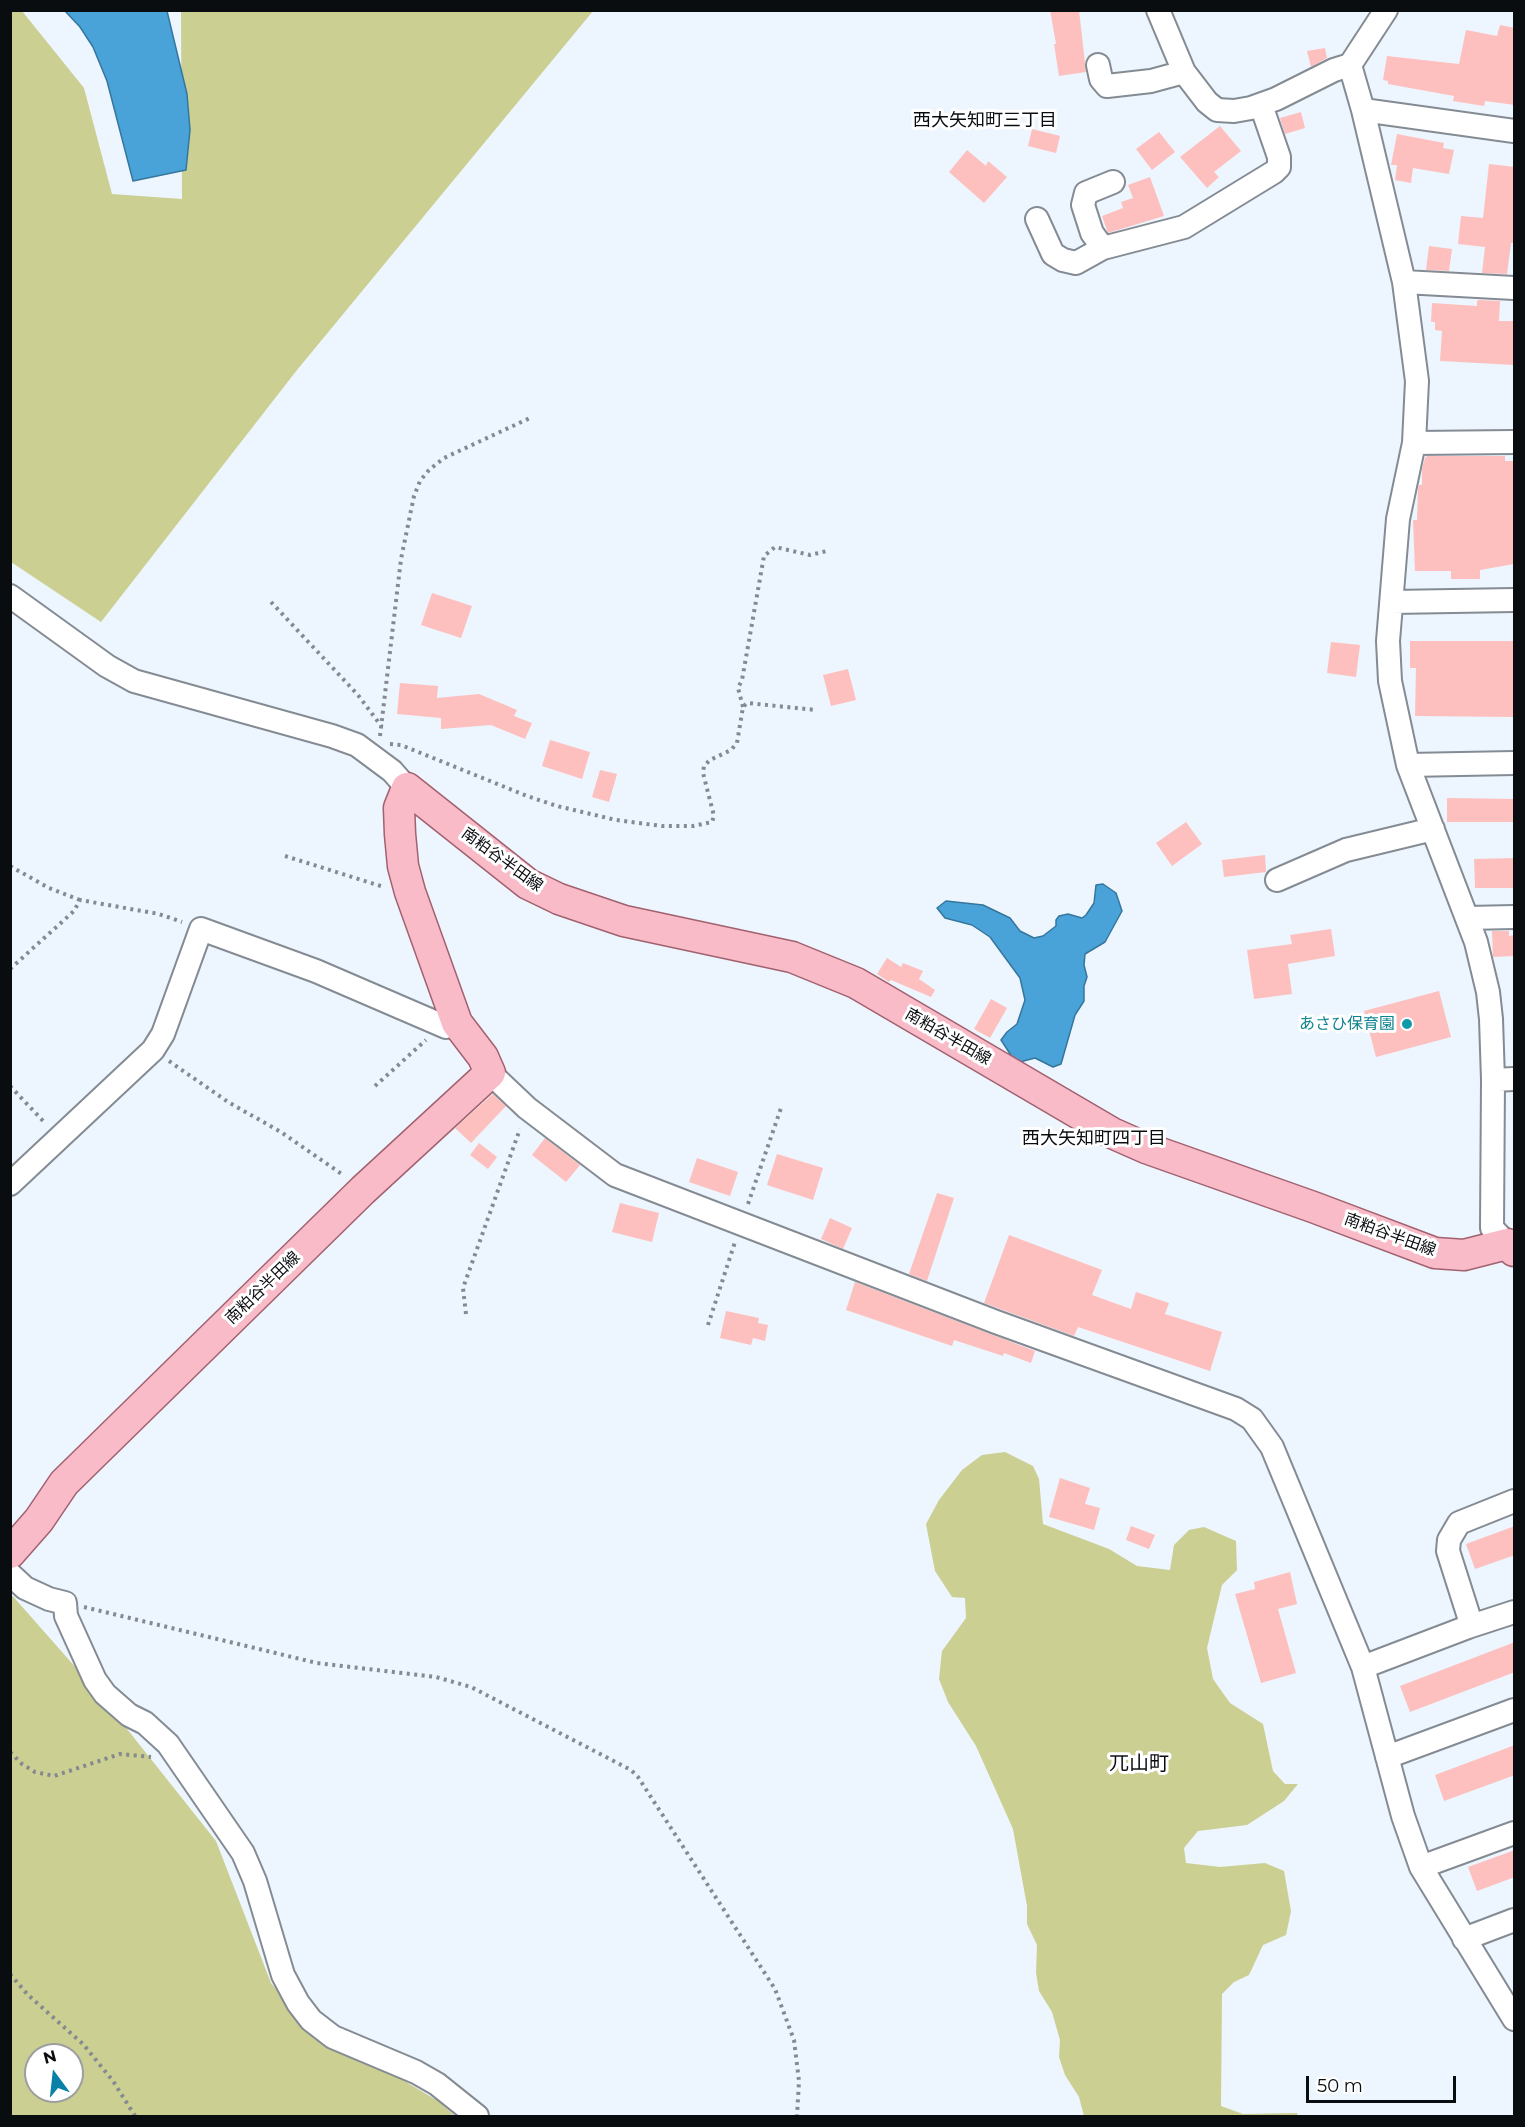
<!DOCTYPE html>
<meta charset="utf-8">
<style>
body{margin:0}
#map{position:relative;width:1525px;height:2127px;overflow:hidden;background:#edf5fe;font-family:Montserrat,sans-serif}
canvas{display:block}
.frame{position:absolute;inset:0;border:12px solid #0a0d10;pointer-events:none}
.north{position:absolute;left:24px;top:2043px;width:60px;height:60px;box-sizing:border-box;background:#fff;border:2px solid #9d9e9f;border-radius:50%;rotate:345deg;font-size:16px;font-weight:700;line-height:24px;text-align:center;color:#0a0d10}
.north::after{content:'';display:block;margin:auto;width:21px;height:27px;background:#0981a7;clip-path:polygon(50% 0,100% 100%,50% 72%,0 100%)}
.scale{position:absolute;left:1306px;top:2076px;width:150px;height:27px;box-sizing:border-box;border:3px solid #0a0d10;border-top:0;padding-left:8px;font-size:18px;line-height:21px;white-space:nowrap;color:#0a0d10;-webkit-text-stroke:4px #fff;paint-order:stroke}
</style>
<div id="map">
<canvas width="1525" height="2127"></canvas>
<div class="frame"></div>
<div class="north">N</div>
<div class="scale">50 m</div>
</div>
<script>
const ctx = document.querySelector('canvas').getContext('2d');
ctx.lineJoin = 'round';
function fillPath(path, color) {
  ctx.fillStyle = color;
  ctx.fill(path, 'evenodd');
}
function toPath(rows) {
  const path = new Path2D();
  for (const r of rows) {
    path.moveTo(r[0], r[1]);
    for (let i = 2; i < r.length; i += 2) path.lineTo(r[i], r[i + 1]);
  }
  return path;
}
function trace(path, color, width, dash) {
  ctx.strokeStyle = color;
  ctx.lineWidth = width;
  ctx.lineCap = dash ? 'butt' : 'round';
  ctx.setLineDash(dash || []);
  ctx.stroke(path);
}
function label(font, color, halo, rows, align = 'center') {
  ctx.font = font + ' Montserrat,"Noto Sans JP",sans-serif';
  ctx.lineWidth = 6;
  ctx.setLineDash([]);
  ctx.textBaseline = 'middle';
  ctx.strokeStyle = halo;
  ctx.fillStyle = color;
  for (const [text, x, y, turn = 0] of rows) {
    ctx.save();
    ctx.translate(x, y);
    ctx.rotate((+turn || 0) * Math.PI / 180);
    ctx.textAlign = isNaN(turn) ? turn : align;
    if (halo) ctx.strokeText(text, 0, 0);
    ctx.fillText(text, 0, 0);
    ctx.restore();
  }
}
fillPath(toPath([
 [10,11,22,11,84,88,112,194,182,199,181,11,593,11,297,370,101,622,11,562],
 [1005,1452,1033,1466,1039,1479,1043,1524,1109,1549,1137,1566,1170,1570,1174,1545,1189,1530,1204,1527,1236,1541,1237,1570,1222,1585,1207,1648,1213,1679,1230,1703,1263,1724,1273,1771,1285,1784,1298,1784,1284,1801,1247,1825,1198,1831,1184,1848,1186,1863,1220,1867,1265,1863,1284,1871,1291,1911,1286,1935,1263,1945,1249,1975,1234,1982,1222,1994,1221,2106,1243,2114,1297,2113,1298,2116,1084,2116,1079,2097,1065,2075,1059,2057,1060,2040,1052,2012,1039,1991,1036,1973,1037,1945,1027,1924,1027,1906,1013,1829,976,1746,948,1702,939,1679,942,1651,966,1618,965,1598,952,1597,935,1571,926,1524,939,1500,962,1470,982,1455],
 [10,1593,100,1695,216,1841,271,1983,302,2020,438,2101,455,2116,11,2116],
 [36,2055,72,2055,72,2091,36,2091]
]), '#cbcf92');
const water = toPath([
 [65,11,167,11,187,94,190,130,186,170,133,181,107,81,93,47,80,27,65,11],
 [1103,884,1116,893,1122,911,1105,942,1085,954,1084,965,1087,977,1084,986,1084,1001,1075,1015,1061,1064,1053,1067,1035,1058,1016,1063,1001,1040,1007,1032,1017,1024,1025,1000,1020,978,990,937,972,925,945,918,937,908,946,901,983,905,1010,918,1020,931,1034,938,1043,936,1056,926,1056,920,1059,916,1068,914,1082,918,1086,915,1094,903,1096,885,1103,884]
]);
fillPath(water, '#49a3d9');
trace(water, '#36769d', 1.5);
fillPath(toPath([
 [1050,10,1079,10,1086,72,1059,76,1054,44,1056,44],
 [1500,25,1515,28,1515,105,1485,101,1484,106,1453,101,1454,96,1388,84,1388,81,1383,80,1387,56,1459,64,1466,30,1497,36],
 [1325,48,1327,58,1311,67,1307,51],
 [1301,112,1305,128,1285,134,1280,118],
 [1220,126,1241,151,1214,172,1219,177,1207,188,1180,157],
 [1032,129,1060,136,1056,153,1028,146],
 [1159,132,1175,152,1152,170,1136,149],
 [1397,134,1444,143,1443,148,1454,150,1449,174,1413,168,1411,183,1395,180,1397,165,1391,165],
 [967,150,986,166,988,161,1007,177,984,203,949,172],
 [1489,164,1515,167,1515,243,1511,243,1507,274,1482,273,1485,247,1458,244,1461,216,1483,218],
 [1150,177,1164,216,1108,233,1102,216,1123,208,1121,202,1133,198,1128,185],
 [1429,246,1452,249,1449,271,1426,270],
 [1479,300,1500,301,1499,321,1515,321,1515,365,1440,361,1442,331,1435,330,1435,322,1431,322,1432,303,1477,306,1477,301],
 [1427,456,1505,456,1505,461,1514,461,1514,564,1480,570,1480,579,1451,579,1451,571,1415,571,1413,520,1417,520,1418,489,1419,485,1422,485,1422,469,1425,458],
 [432,593,472,606,461,638,421,625],
 [1410,641,1515,641,1515,717,1415,716,1416,668,1410,668],
 [1331,642,1360,645,1356,677,1327,673],
 [848,669,856,700,831,706,823,675],
 [400,683,438,686,437,698,479,694,517,710,514,716,532,723,525,739,491,725,441,729,441,718,397,714],
 [550,740,590,752,582,779,542,766],
 [600,770,617,774,609,802,592,797],
 [1447,798,1515,799,1515,822,1447,822],
 [1186,822,1202,844,1172,866,1156,843],
 [1265,855,1266,872,1224,877,1222,860],
 [1515,858,1515,888,1475,888,1474,859],
 [1331,929,1335,956,1288,964,1292,994,1254,999,1247,950,1292,944,1290,935],
 [1492,931,1509,931,1509,936,1515,935,1515,956,1493,957],
 [887,958,901,967,903,963,923,971,919,979,935,990,931,997,891,980,889,982,877,974],
 [1439,991,1451,1037,1376,1057,1364,1011],
 [991,999,1007,1008,990,1038,974,1029],
 [493,1094,506,1106,471,1143,455,1128],
 [545,1138,580,1165,566,1182,532,1155],
 [479,1143,497,1157,488,1169,470,1155],
 [777,1154,823,1168,813,1200,767,1185],
 [697,1158,738,1172,730,1196,689,1182],
 [937,1193,954,1198,927,1281,909,1274],
 [620,1203,659,1213,652,1242,612,1232],
 [830,1218,852,1228,843,1249,821,1239],
 [1009,1235,1102,1270,1092,1295,1131,1309,1136,1292,1169,1303,1165,1314,1222,1332,1210,1371,1078,1327,1074,1336,984,1303],
 [855,1282,1035,1351,1031,1363,1004,1353,1003,1356,954,1340,952,1346,846,1310],
 [726,1311,759,1318,758,1323,768,1325,765,1341,753,1338,751,1345,720,1338],
 [1060,1478,1090,1488,1085,1504,1100,1508,1094,1530,1049,1517],
 [1131,1526,1155,1535,1149,1549,1126,1540],
 [1515,1526,1515,1555,1475,1569,1466,1544],
 [1290,1572,1297,1604,1278,1609,1296,1673,1261,1683,1235,1594,1255,1589,1254,1582],
 [1515,1642,1515,1672,1410,1712,1400,1686],
 [1515,1745,1515,1775,1444,1801,1435,1775],
 [1515,1850,1515,1877,1477,1891,1468,1867]
]), '#fdc0be');
const minor = toPath([
 [1158,10,1184,72,1207,102,1217,110,1234,111,1251,108,1276,99,1334,70,1350,65],
 [1386,10,1350,65,1363,110,1404,282,1417,381,1414,443,1398,519,1388,641,1390,681,1408,765,1476,942,1488,992,1491,1019,1493,1080,1492,1228,1507,1244,1514,1243],
 [1098,65,1101,79,1107,86,1151,81,1184,72],
 [1363,110,1514,131],
 [1037,219,1053,254,1063,260,1076,263,1103,248,1184,227,1274,172,1279,167,1279,157,1261,105],
 [1103,248,1092,233,1083,205,1086,193,1113,182],
 [1404,282,1514,288],
 [1414,443,1514,442],
 [10,596,107,666,134,681,332,736,357,745,392,771,407,788],
 [1392,602,1514,600],
 [1408,765,1514,763],
 [1277,880,1346,850,1433,829],
 [1467,918,1514,917],
 [490,1073,527,1108,615,1175,996,1322,1236,1409,1252,1419,1272,1447,1363,1667,1403,1816,1421,1867,1514,2019],
 [1493,1080,1514,1079],
 [10,1184,153,1050,163,1034,201,929,316,971,446,1027,457,1023],
 [10,1574,25,1588,49,1599,65,1603,66,1616,95,1680,105,1694,129,1715,145,1723,168,1744,243,1853,255,1881,283,1975,298,2003,311,2020,333,2037,416,2072,437,2084,477,2116],
 [1468,1627,1514,1612],
 [1363,1667,1468,1627,1469,1617,1448,1551,1449,1540,1459,1523,1514,1501],
 [1387,1757,1514,1710],
 [1421,1867,1514,1833],
 [1464,1939,1514,1920]
]);
const major = toPath([
 [10,1553,39,1520,64,1483,363,1190,490,1073,483,1057,457,1023,410,892,403,866,400,834,399,808,407,788,528,884,559,899,624,921,792,957,856,983,1112,1133,1146,1148,1313,1207,1435,1253,1464,1255,1507,1244,1514,1251]
]);
trace(minor, '#848b93', 26);
trace(major, '#a2616f', 33);
trace(toPath([
 [271,602,358,695,382,727],
 [743,707,738,688,742,680,764,556,775,547,810,555,827,551],
 [380,736,401,559,414,496,420,481,429,470,444,458,530,418],
 [390,744,401,745,527,796,557,806,616,820,662,826,693,826,712,822,714,816,703,773,704,766,710,760,731,750,737,743,743,707,747,703,816,710],
 [285,856,384,887],
 [10,866,49,888,80,900],
 [10,969,74,911,80,900,159,914,182,922],
 [169,1061,228,1102,281,1132,343,1175],
 [10,1086,45,1123],
 [375,1086,426,1040],
 [748,1204,781,1108],
 [466,1314,463,1288,520,1129],
 [708,1325,735,1242],
 [84,1607,317,1663,436,1677,471,1687,631,1770,638,1777,775,1989,794,2040,799,2081,797,2116],
 [10,1752,22,1764,35,1772,54,1776,120,1754,151,1757],
 [10,1974,28,1995,83,2044,113,2081,135,2116]
]), '#858a90', 4, [3, 4.5]);
trace(minor, '#fff', 22);
trace(major, '#f8bbc7', 30);
for (const [x, y, r, color] of [
 [1407,1024,6,"#0f9aa8"]
]) {
  const dot = new Path2D();
  dot.arc(x, y, r, 0, 2 * Math.PI);
  ctx.fillStyle = color;
  ctx.fill(dot);
  trace(dot, '#fff', 2);
}
label('16px', '#0a0d10', '#fff', [
 ["南粕谷半田線",502,860,36],
 ["南粕谷半田線",948,1037,30],
 ["南粕谷半田線",1390,1235,20],
 ["南粕谷半田線",263,1288,-44]
]);
label('16px', '#0d838f', '#fff', [
 ["あさひ保育園",1395,1024]
], 'right');
label('18px', '#0a0d10', '#fff', [
 ["西大矢知町三丁目",985,121],
 ["西大矢知町四丁目",1094,1139]
]);
label('20px', '#0a0d10', '#fff', [
 ["兀山町",1139,1764]
]);
</script>
